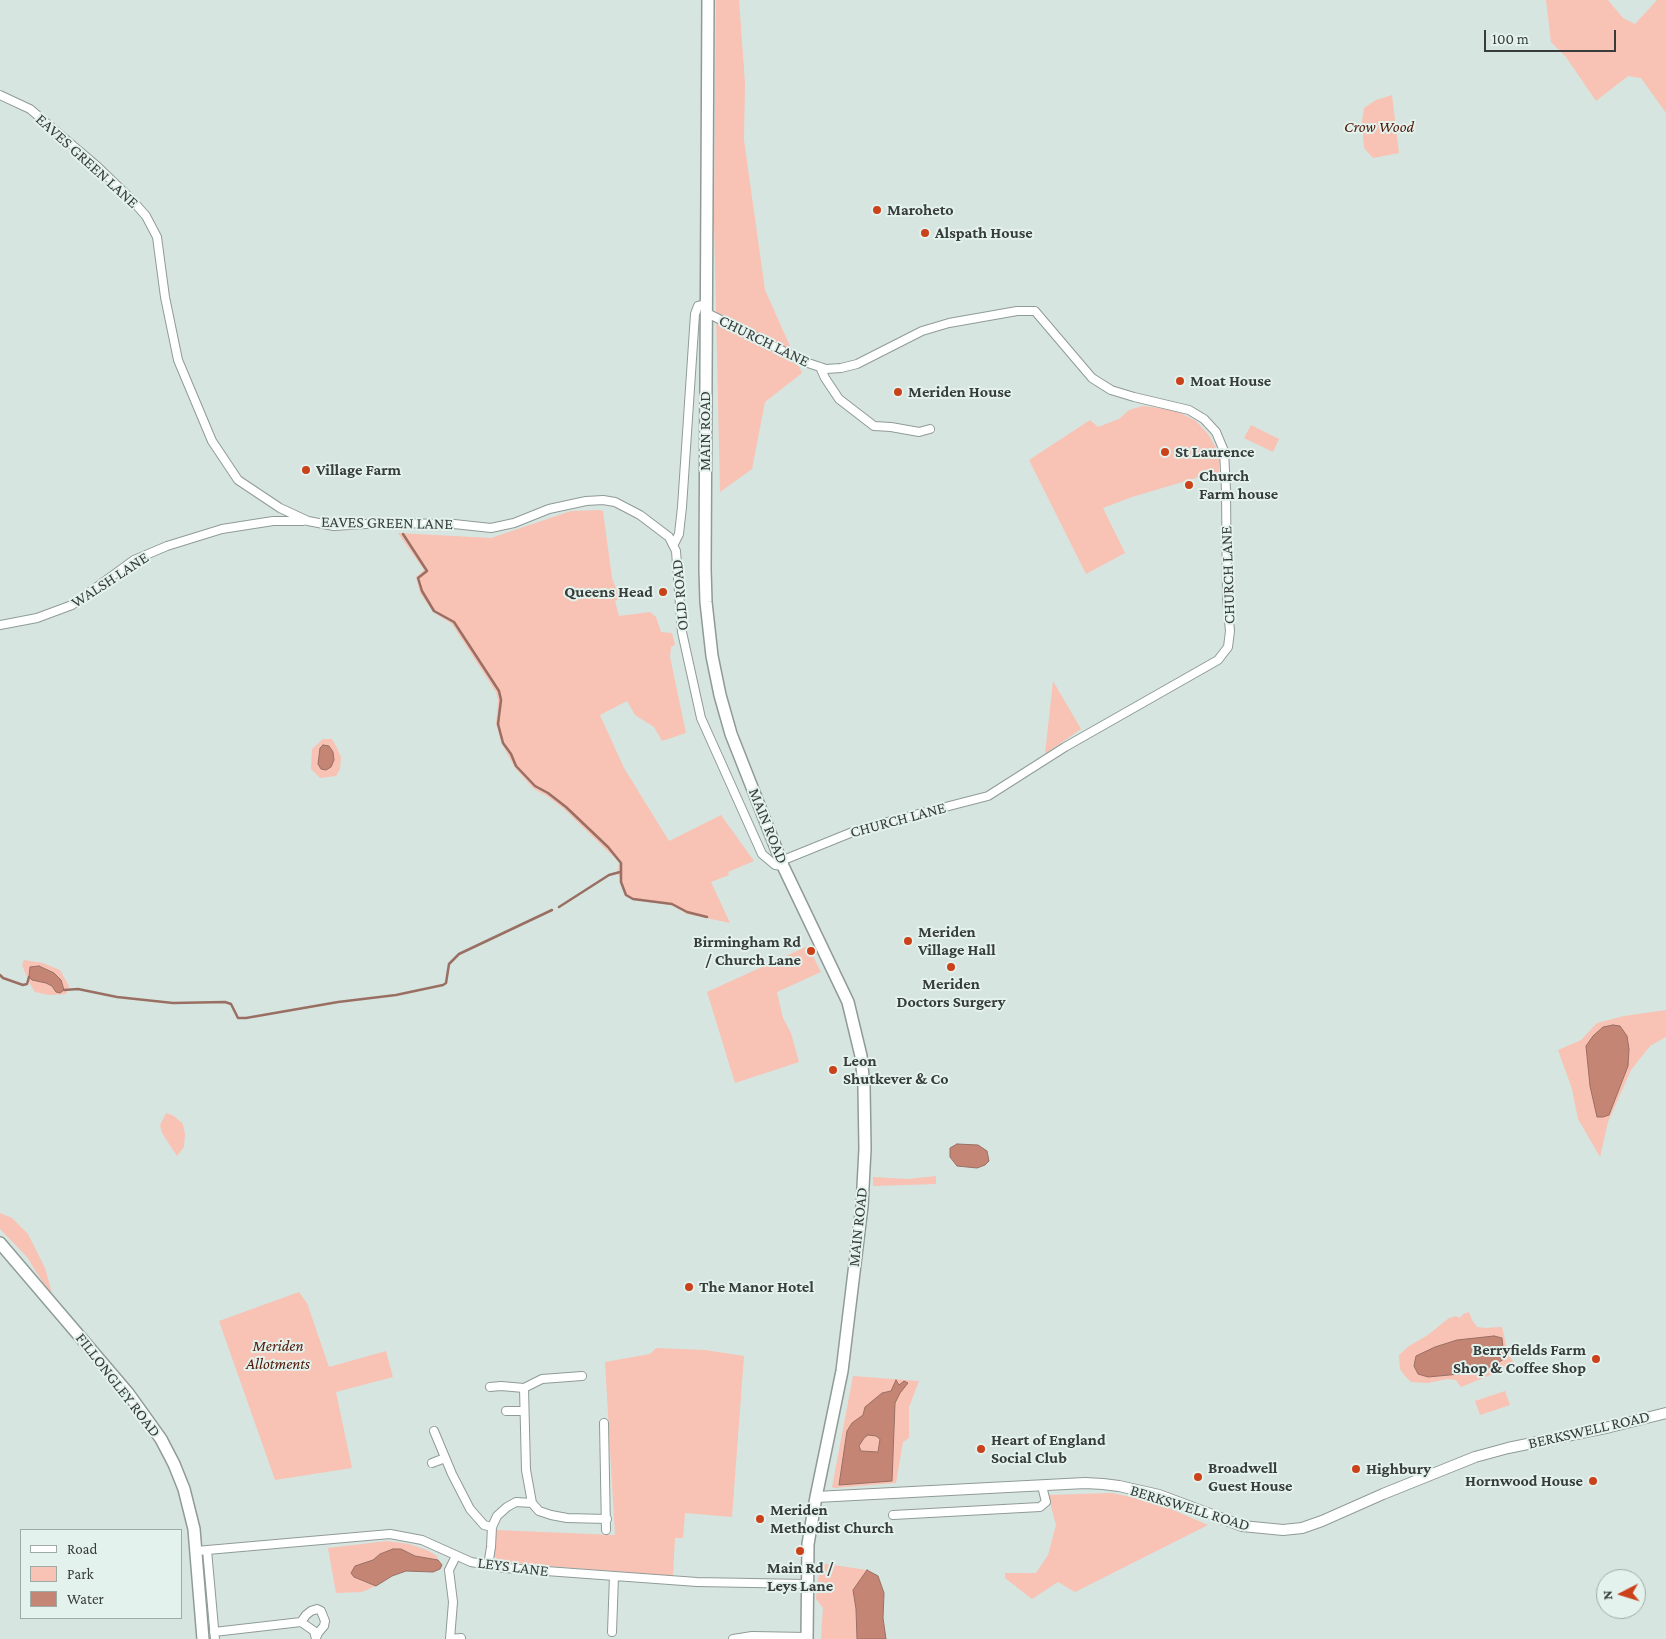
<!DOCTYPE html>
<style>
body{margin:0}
#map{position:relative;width:1666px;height:1639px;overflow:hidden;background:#d7e5e0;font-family:"Crimson Pro",serif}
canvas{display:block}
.legend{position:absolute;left:20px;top:1529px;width:162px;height:90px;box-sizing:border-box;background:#e4f2ed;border:1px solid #9faaa6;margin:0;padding:6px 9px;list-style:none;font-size:15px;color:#383d3b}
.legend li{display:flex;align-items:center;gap:10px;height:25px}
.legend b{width:25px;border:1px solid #9faaa6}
.north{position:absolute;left:1596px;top:1569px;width:50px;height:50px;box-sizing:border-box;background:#e4f2ed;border:1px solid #9faaa6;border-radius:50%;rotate:265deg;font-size:14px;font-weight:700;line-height:20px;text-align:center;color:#383d3b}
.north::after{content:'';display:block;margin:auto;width:18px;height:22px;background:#ca411a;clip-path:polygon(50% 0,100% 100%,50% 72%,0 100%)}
.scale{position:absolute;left:1484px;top:30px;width:132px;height:22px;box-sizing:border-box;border:2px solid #383d3b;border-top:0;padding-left:6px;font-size:15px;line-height:18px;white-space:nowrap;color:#383d3b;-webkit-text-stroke:4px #e4f2ed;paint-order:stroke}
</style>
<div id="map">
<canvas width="1666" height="1639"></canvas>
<ul class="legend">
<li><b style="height:6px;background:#fff"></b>Road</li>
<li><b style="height:14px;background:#f8c2b4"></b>Park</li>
<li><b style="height:14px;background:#c48574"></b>Water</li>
</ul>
<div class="north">N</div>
<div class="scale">100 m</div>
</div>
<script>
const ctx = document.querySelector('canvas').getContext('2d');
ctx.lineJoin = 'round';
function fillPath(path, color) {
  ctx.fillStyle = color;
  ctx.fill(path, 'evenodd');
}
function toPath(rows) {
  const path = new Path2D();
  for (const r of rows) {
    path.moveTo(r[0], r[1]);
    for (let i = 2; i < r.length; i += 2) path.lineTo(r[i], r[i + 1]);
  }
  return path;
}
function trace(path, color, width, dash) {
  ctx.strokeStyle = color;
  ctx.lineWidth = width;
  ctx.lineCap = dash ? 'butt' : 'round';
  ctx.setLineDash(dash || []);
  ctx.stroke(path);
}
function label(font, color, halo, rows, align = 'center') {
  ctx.font = font + ' "Crimson Pro",serif';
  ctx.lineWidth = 4;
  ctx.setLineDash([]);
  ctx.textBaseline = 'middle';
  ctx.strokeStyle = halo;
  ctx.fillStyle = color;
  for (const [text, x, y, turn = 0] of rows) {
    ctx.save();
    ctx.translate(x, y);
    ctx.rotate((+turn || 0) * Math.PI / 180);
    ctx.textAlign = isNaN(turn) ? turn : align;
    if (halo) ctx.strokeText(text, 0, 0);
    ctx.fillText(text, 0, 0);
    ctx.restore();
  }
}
fillPath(toPath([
 [716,0,739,0,745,83,744,140,765,290,802,373,765,402,752,469,720,492,714,220],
 [1546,0,1608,0,1623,18,1635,24,1657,0,1666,0,1666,113,1641,78,1628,76,1596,101,1566,57,1551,42],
 [1392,95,1399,153,1373,158,1364,148,1362,121,1364,108,1376,100],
 [1143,406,1175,410,1196,421,1208,434,1215,446,1219,457,1219,472,1212,477,1206,475,1132,497,1103,508,1125,553,1086,574,1029,460,1090,420,1098,427,1119,419,1129,410],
 [1251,425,1279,439,1273,452,1244,438],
 [599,510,603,511,612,578,620,598,615,601,619,616,650,612,656,617,661,632,672,633,675,645,671,647,670,657,686,733,662,741,654,727,635,715,627,701,600,715,624,768,669,841,721,815,754,861,728,872,729,875,711,882,730,923,687,914,671,905,634,900,625,896,618,874,619,862,564,809,547,796,534,789,515,768,502,744,496,724,498,700,496,692,452,624,433,612,420,593,416,577,424,570,398,533,491,538,571,511],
 [1053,681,1081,729,1045,754],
 [323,739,332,739,336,746,341,757,340,769,336,776,320,778,311,769,312,749],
 [808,946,821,972,777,992,783,1018,791,1033,799,1062,735,1083,707,992],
 [24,960,43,963,60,970,69,986,66,994,49,995,35,992,30,984,22,965],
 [1666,1010,1666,1037,1650,1046,1631,1070,1608,1122,1600,1157,1578,1119,1572,1089,1558,1050,1581,1040,1597,1023,1624,1016],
 [166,1113,174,1116,183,1124,185,1134,184,1147,177,1156,162,1133,160,1125],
 [936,1176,936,1184,873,1186,873,1177,908,1179],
 [0,1213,12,1218,28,1234,45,1268,52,1293,45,1286,27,1257,0,1229],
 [299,1292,307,1303,329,1367,386,1351,393,1377,336,1392,352,1468,275,1480,219,1321],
 [1469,1312,1472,1320,1477,1327,1485,1328,1502,1327,1508,1353,1515,1365,1461,1387,1456,1380,1447,1379,1428,1383,1411,1382,1405,1376,1400,1369,1399,1355,1409,1346,1428,1335,1449,1318,1456,1316,1460,1318,1463,1314],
 [656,1348,705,1350,744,1356,732,1517,685,1513,683,1538,675,1538,673,1576,499,1562,494,1556,495,1530,615,1535,605,1362,650,1354],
 [853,1376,919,1381,909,1407,909,1438,903,1442,896,1483,834,1488,832,1487],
 [1505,1391,1510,1405,1480,1415,1475,1401],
 [1112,1493,1155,1502,1208,1525,1075,1592,1058,1582,1032,1599,1005,1578,1005,1573,1036,1573,1048,1555,1056,1525,1048,1495],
 [387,1541,409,1544,427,1550,437,1556,438,1560,415,1556,401,1549,380,1554,373,1560,355,1566,354,1577,376,1586,362,1592,336,1593,328,1548],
 [820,1563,867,1570,853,1590,856,1609,857,1639,821,1639,823,1608,816,1599]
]), '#f8c2b4');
const water = toPath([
 [323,745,329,746,333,752,334,760,331,767,326,770,321,769,318,764,320,748,323,745],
 [39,966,54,973,61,980,64,990,60,993,56,992,52,986,46,983,32,980,29,977,30,967,39,966],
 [1613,1025,1620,1026,1627,1036,1629,1049,1628,1066,1609,1115,1603,1117,1597,1117,1590,1086,1586,1046,1593,1036,1603,1027,1613,1025],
 [957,1144,978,1145,987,1151,989,1161,985,1165,977,1168,957,1166,950,1157,950,1148,957,1144],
 [1494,1336,1502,1338,1504,1359,1486,1370,1460,1374,1428,1377,1418,1374,1414,1366,1416,1356,1435,1347,1457,1340,1494,1336],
 [896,1380,899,1385,904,1381,908,1383,900,1393,895,1403,892,1481,839,1485,847,1431,852,1423,863,1415,865,1407,882,1393,891,1391,896,1380],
 [868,1435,876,1436,880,1439,878,1452,861,1451,859,1446,864,1438,868,1435],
 [393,1549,401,1549,415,1556,438,1560,442,1565,440,1569,433,1572,406,1571,392,1576,376,1586,354,1577,351,1573,355,1566,373,1560,380,1554,393,1549],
 [867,1570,878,1576,884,1593,883,1618,886,1639,857,1639,856,1609,853,1590,867,1570]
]);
fillPath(water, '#c48574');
trace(water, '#9a6f63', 1);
trace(toPath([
 [403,534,427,571,418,578,422,591,434,611,454,622,499,691,501,700,498,724,503,743,511,754,516,766,535,786,548,793,566,807,608,847,621,863,621,882,626,895,633,899,672,904,687,912,707,917],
 [559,907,609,875,620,872],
 [0,975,3,978,23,985,27,984,29,977],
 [64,990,78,989,117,997,173,1003,225,1002,231,1004,238,1018,246,1018,338,1002,396,995,443,985,446,983,449,964,459,954,552,910]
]), '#9a6f63', 2.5);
const minor = toPath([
 [0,95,30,109,98,167,131,199,146,216,157,237,165,297,178,360,212,441,238,480,280,508,308,521,334,526,381,523,454,524,491,528,514,523,549,509,586,501,603,500,615,502,640,515,669,537,676,551,682,632,701,718,762,854,775,865,783,866],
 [707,313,805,362,826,369,841,368,857,364,922,331,949,323,1017,311,1035,311,1092,378,1111,390,1134,397,1189,410,1204,419,1216,432,1224,451,1226,490,1227,599,1230,631,1228,647,1218,660,1065,747,988,796,860,829,781,861],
 [820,367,825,378,839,399,874,426,891,427,919,432,930,429],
 [674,544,679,534,682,507,695,314,698,306,707,304],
 [0,625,37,618,72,605,134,560,167,546,222,529,273,521,303,521],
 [490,1387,501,1386,524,1388,542,1379,582,1376],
 [524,1388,526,1470,532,1503],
 [506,1411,524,1411],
 [604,1423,606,1530],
 [434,1431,452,1474,470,1509,484,1525,492,1527],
 [432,1463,445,1458],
 [893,1515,1040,1507,1046,1502,1042,1486],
 [207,1550,215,1639],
 [196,1551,390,1534,422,1540,471,1562,505,1568,697,1582,807,1584],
 [488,1566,491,1547,492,1527,497,1516,507,1507,516,1502,532,1503,539,1511,551,1515,567,1518,607,1519],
 [301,1622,306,1615,311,1611,317,1609,321,1611,325,1621,324,1626,318,1633,316,1638],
 [214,1632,301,1622,314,1631,316,1639],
 [612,1632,614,1576],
 [450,1639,453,1602,449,1570,456,1556],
 [450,1639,461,1638],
 [733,1639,752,1636,807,1637]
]);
const tertiary = toPath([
 [816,1497,1085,1483,1103,1484,1119,1486,1159,1495,1242,1526,1283,1530,1302,1528,1322,1521,1383,1494,1475,1457,1508,1448,1610,1427,1666,1413]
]);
const secondary = toPath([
 [708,0,705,569,706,602,712,656,720,695,731,734,783,866,848,1002,861,1056,864,1087,865,1149,862,1206,842,1371,816,1497,808,1544,807,1639],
 [0,1243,128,1393,161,1439,174,1464,184,1489,194,1529,203,1639]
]);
trace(minor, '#8f9b97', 10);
trace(tertiary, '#8f9b97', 12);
trace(secondary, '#8f9b97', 14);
trace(minor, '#fff', 8);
trace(tertiary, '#fff', 10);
trace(secondary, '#fff', 11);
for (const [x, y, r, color] of [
 [877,210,5,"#ca411a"],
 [925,233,5,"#ca411a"],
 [1180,381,5,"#ca411a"],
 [898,392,5,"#ca411a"],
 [1165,452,5,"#ca411a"],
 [306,470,5,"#ca411a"],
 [1189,485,5,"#ca411a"],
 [663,592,5,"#ca411a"],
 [908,941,5,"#ca411a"],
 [811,951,5,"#ca411a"],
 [951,967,5,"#ca411a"],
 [833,1070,5,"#ca411a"],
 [689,1287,5,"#ca411a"],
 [1596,1359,5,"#ca411a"],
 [981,1449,5,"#ca411a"],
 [1356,1469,5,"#ca411a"],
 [1198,1477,5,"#ca411a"],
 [1593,1481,5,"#ca411a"],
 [760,1519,5,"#ca411a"],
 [800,1551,5,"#ca411a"]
]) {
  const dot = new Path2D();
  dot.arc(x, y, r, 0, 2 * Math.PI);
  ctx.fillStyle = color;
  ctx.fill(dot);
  trace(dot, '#e4f2ed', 2);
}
label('italic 16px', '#501707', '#e4f2ed', [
 ["Crow Wood",1379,127],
 ["Meriden",278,1346],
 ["Allotments",278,1364]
]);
label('16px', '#383d3b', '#e4f2ed', [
 ["EAVES GREEN LANE",87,161,42],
 ["CHURCH LANE",764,341,26],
 ["MAIN ROAD",705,431,-90],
 ["EAVES GREEN LANE",387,523,1],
 ["CHURCH LANE",1228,575,-92],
 ["WALSH LANE",110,580,-33],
 ["OLD ROAD",680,595,-95],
 ["CHURCH LANE",898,820,-15],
 ["MAIN ROAD",768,826,68],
 ["MAIN ROAD",858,1227,-84],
 ["FILLONGLEY ROAD",118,1385,52],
 ["BERKSWELL ROAD",1589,1430,-13],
 ["BERKSWELL ROAD",1190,1508,17],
 ["LEYS LANE",513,1567,7]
]);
label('bold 16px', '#383d3b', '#e4f2ed', [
 ["Maroheto",887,210],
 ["Alspath House",935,233],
 ["Moat House",1190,381],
 ["Meriden House",908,392],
 ["St Laurence",1175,452],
 ["Village Farm",316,470],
 ["Church",1199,476],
 ["Farm house",1199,494],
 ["Queens Head",653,592,"right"],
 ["Meriden",918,932],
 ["Village Hall",918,950],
 ["Birmingham Rd",801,942,"right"],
 ["/ Church Lane",801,960,"right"],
 ["Meriden",951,984,"center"],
 ["Doctors Surgery",951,1002,"center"],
 ["Leon",843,1061],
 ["Shutkever & Co",843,1079],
 ["The Manor Hotel",699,1287],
 ["Berryfields Farm",1586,1350,"right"],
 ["Shop & Coffee Shop",1586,1368,"right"],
 ["Heart of England",991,1440],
 ["Social Club",991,1458],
 ["Broadwell",1208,1468],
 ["Guest House",1208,1486],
 ["Highbury",1366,1469],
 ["Hornwood House",1583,1481,"right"],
 ["Meriden",770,1510],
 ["Methodist Church",770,1528],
 ["Main Rd /",800,1568,"center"],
 ["Leys Lane",800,1586,"center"]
], 'left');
</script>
